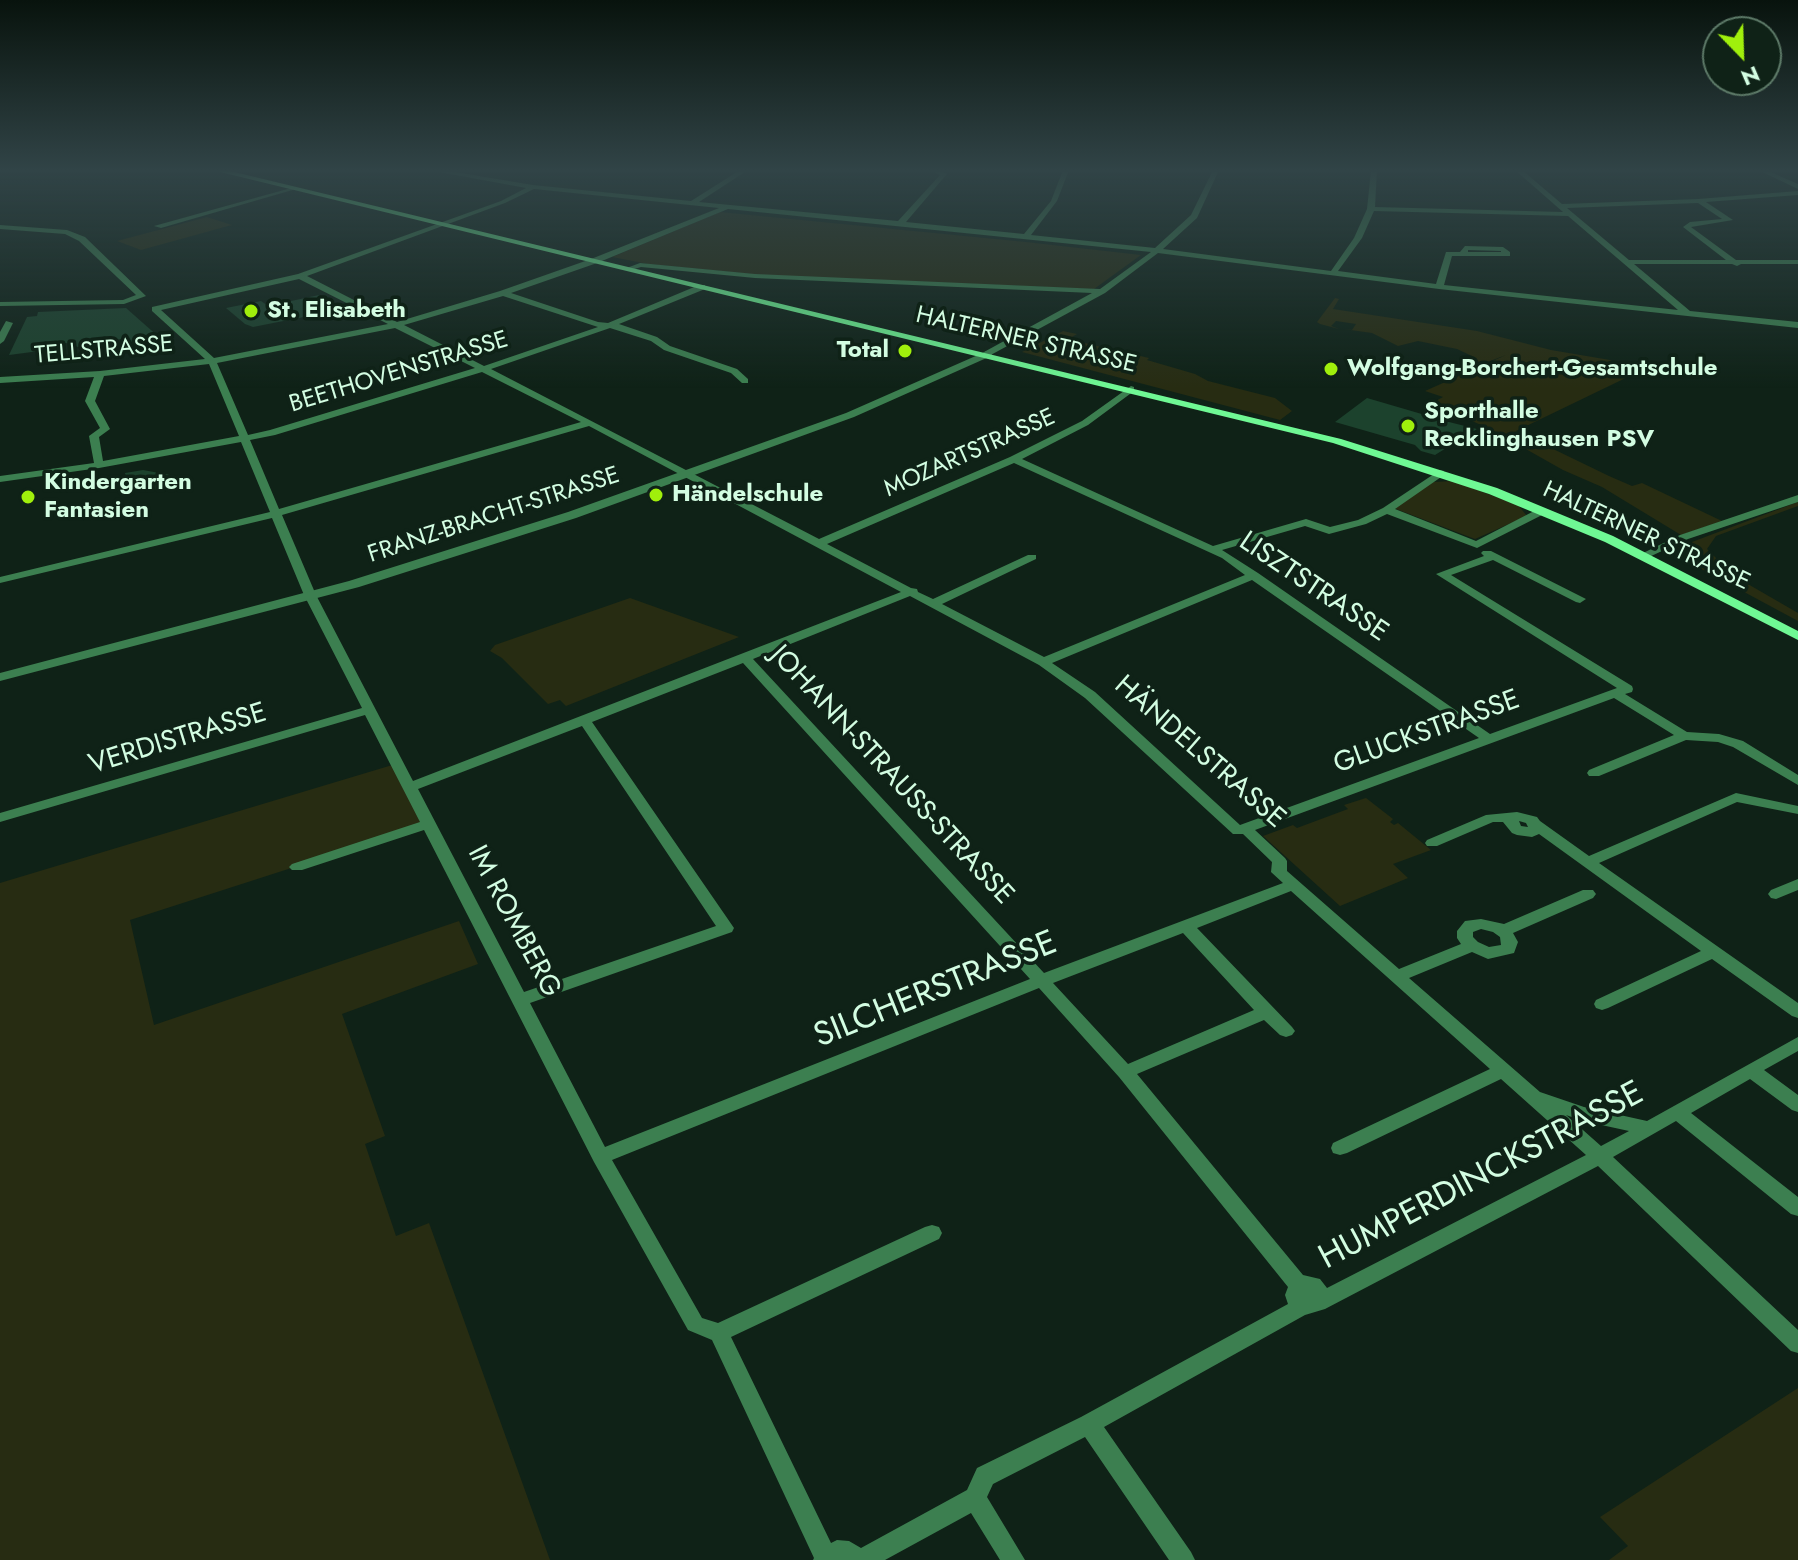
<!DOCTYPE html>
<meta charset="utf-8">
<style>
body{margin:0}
#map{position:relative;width:1798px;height:1560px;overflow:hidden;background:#0f2217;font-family:Jost,sans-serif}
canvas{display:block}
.north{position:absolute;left:1702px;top:16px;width:80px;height:80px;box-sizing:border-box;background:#0f2217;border:2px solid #5d7a68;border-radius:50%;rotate:157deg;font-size:22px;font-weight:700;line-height:32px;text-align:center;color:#d3fde2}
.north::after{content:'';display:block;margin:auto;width:28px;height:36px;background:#a0ef0c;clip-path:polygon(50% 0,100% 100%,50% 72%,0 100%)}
</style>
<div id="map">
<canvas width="1798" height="1560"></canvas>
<div class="north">N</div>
</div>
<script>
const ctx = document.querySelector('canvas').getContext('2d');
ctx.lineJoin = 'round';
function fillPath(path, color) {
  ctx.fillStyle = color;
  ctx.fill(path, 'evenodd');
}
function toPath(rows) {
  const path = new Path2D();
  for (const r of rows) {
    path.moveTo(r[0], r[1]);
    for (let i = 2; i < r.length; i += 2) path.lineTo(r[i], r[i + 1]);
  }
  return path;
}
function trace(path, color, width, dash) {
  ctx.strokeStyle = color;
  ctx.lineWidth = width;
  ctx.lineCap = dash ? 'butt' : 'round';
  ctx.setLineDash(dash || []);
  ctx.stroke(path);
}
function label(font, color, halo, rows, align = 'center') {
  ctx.font = font + ' Jost,sans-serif';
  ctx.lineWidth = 7;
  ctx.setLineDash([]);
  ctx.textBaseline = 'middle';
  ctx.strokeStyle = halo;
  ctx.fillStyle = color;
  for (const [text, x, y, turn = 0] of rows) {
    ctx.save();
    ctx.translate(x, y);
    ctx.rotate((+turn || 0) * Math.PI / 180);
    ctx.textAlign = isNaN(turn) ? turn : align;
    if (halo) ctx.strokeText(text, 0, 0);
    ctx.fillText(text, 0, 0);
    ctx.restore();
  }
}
fillPath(toPath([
 [720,212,1026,242,1141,255,1094,289,761,275,648,264,612,257],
 [207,217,232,225,141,250,117,241],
 [1335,298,1339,299,1333,309,1477,331,1551,350,1610,360,1636,373,1516,431,1609,476,1632,486,1642,483,1722,521,1681,535,1602,487,1563,470,1492,430,1432,403,1443,397,1425,391,1506,355,1464,371,1461,370,1468,366,1472,356,1457,349,1418,341,1398,346,1372,333,1343,329,1352,330,1356,324,1336,321,1331,326,1339,329,1320,324,1317,322],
 [1063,331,1077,334,1072,337,1077,339,1076,341,1149,358,1147,360,1195,374,1208,381,1275,398,1292,411,1280,420,1022,352],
 [1453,481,1518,505,1527,516,1475,539,1396,509,1395,506,1433,482],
 [1798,502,1798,506,1716,536,1707,549,1734,576,1798,613,1798,621,1668,551],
 [630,598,739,637,566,706,560,700,548,704,502,658,490,651,495,645],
 [399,763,428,824,130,920,154,1025,459,921,478,964,342,1014,385,1136,365,1144,396,1236,429,1223,550,1560,0,1560,0,883],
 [1366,798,1393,819,1390,822,1394,825,1398,823,1431,850,1393,864,1408,878,1340,906,1263,836,1293,825,1297,828,1305,825,1348,809,1344,805],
 [1798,1388,1798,1560,1609,1560,1628,1546,1600,1517]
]), '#272c12');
fillPath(toPath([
 [319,295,339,310,253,327,245,324,226,308,261,301,268,306],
 [126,308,160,338,131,344,121,339,78,347,66,343,49,345,47,350,9,355,27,317,37,316,38,312],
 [1367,398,1449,422,1477,429,1435,455,1421,451,1415,445,1335,422],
 [143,470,192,479,192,482,147,491,146,486,128,490,125,473]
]), '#1c422d');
fillPath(toPath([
 [428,170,443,170,533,185,691,201,740,170,748,170,699,202,898,221,940,175,930,170,939,170,947,174,906,222,1024,234,1051,201,1063,170,1069,170,1057,201,1031,235,1155,248,1191,215,1213,170,1219,170,1197,218,1163,249,1331,271,1354,238,1367,209,1371,170,1377,170,1375,207,1563,212,1515,170,1522,170,1562,204,1698,199,1798,191,1798,195,1706,202,1733,220,1691,227,1736,260,1798,260,1798,264,1741,264,1737,266,1732,264,1634,264,1690,311,1798,322,1798,328,1439,289,1158,253,1105,293,987,357,983,354,984,352,1092,293,755,278,641,267,628,271,624,269,640,263,755,274,1100,289,1151,252,728,209,597,263,511,293,598,322,608,323,699,285,705,285,705,289,619,324,657,337,670,346,737,369,748,379,748,383,742,383,731,373,664,350,651,341,610,328,491,369,819,539,1010,457,1082,421,1131,386,1134,387,1134,391,1088,425,1022,459,1213,546,1306,519,1330,527,1358,520,1383,508,1440,470,1444,471,1444,475,1395,509,1476,541,1538,509,1546,509,1546,513,1477,548,1387,514,1366,524,1329,534,1305,526,1222,550,1258,573,1490,734,1617,688,1436,574,1484,556,1481,553,1483,551,1491,551,1586,599,1580,603,1576,602,1493,560,1451,575,1632,686,1633,689,1632,692,1625,694,1687,732,1719,734,1743,741,1798,775,1798,785,1733,747,1718,742,1686,740,1599,776,1589,776,1587,773,1589,770,1674,735,1614,698,1255,830,1285,858,1287,861,1287,871,1399,969,1461,944,1457,938,1457,931,1465,921,1481,919,1504,924,1583,890,1593,890,1596,894,1593,898,1513,933,1518,942,1514,953,1488,959,1472,952,1409,978,1540,1092,1584,1107,1647,1121,1798,1037,1798,1051,1764,1070,1798,1095,1798,1112,1792,1110,1750,1079,1691,1113,1798,1197,1798,1216,1791,1214,1676,1121,1613,1157,1798,1330,1798,1353,1791,1351,1598,1166,1325,1309,1305,1315,1104,1427,1191,1552,1195,1560,1169,1560,1085,1437,993,1484,987,1497,1025,1560,1000,1560,971,1513,885,1560,813,1560,814,1558,712,1340,688,1330,594,1162,424,830,302,870,292,870,289,867,292,864,420,822,365,715,0,822,0,813,362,708,304,595,272,518,0,583,0,577,270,512,241,442,99,468,0,482,0,476,94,463,89,436,100,428,85,401,94,377,0,383,0,377,100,371,205,359,152,311,152,307,298,274,501,201,526,188,428,170],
 [534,189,719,208,591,259,500,291,397,322,307,276,505,203,534,189],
 [1698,203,1722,219,1690,222,1683,227,1726,260,1629,260,1567,208,1698,203],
 [1374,211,1568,216,1678,310,1444,285,1452,256,1510,256,1510,252,1503,247,1465,246,1460,252,1446,252,1436,284,1338,271,1362,238,1374,211],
 [1468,250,1501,251,1501,252,1468,252,1468,250],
 [299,279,388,324,214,358,161,310,299,279],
 [503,296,598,327,484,366,404,325,503,296],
 [395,328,475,368,270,430,248,435,217,363,395,328],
 [209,364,239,436,103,461,99,437,110,429,95,401,104,376,209,364],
 [482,372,581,422,279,509,250,440,275,435,482,372],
 [589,426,901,592,413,781,316,595,282,515,589,426],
 [1014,463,1222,558,1245,575,1044,657,942,604,1036,559,1036,555,1028,555,933,599,918,592,917,589,911,588,827,544,1014,463],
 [1252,580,1479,738,1240,825,1095,692,1052,663,1252,580],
 [910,596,1039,665,1085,698,1233,834,1243,834,1272,862,1271,872,1283,883,1044,973,753,659,910,596],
 [743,663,1030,979,605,1147,530,1003,732,932,734,928,592,722,743,663],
 [582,726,716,926,524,992,418,789,582,726],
 [1291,891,1490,1069,1333,1143,1331,1148,1333,1153,1340,1155,1347,1153,1501,1079,1586,1155,1327,1288,1320,1279,1303,1275,1137,1074,1264,1020,1280,1035,1286,1037,1292,1035,1295,1031,1292,1027,1197,928,1291,891],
 [1481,929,1493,932,1500,937,1501,945,1489,947,1478,942,1473,937,1473,932,1481,929],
 [1183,933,1254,1010,1128,1064,1053,983,1183,933],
 [1039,988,1119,1077,1288,1287,1285,1295,1288,1304,1081,1417,977,1468,967,1490,861,1548,849,1541,837,1540,831,1543,731,1337,939,1239,942,1233,939,1227,932,1225,925,1227,718,1323,702,1318,612,1160,1039,988],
 [1566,1115,1583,1121,1629,1131,1601,1146,1566,1115],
 [1758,170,1766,170,1798,184,1798,189,1758,170],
 [291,188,296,189,161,228,154,226,291,188],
 [0,225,67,230,85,237,146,296,124,304,0,306,0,302,123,300,136,295,79,241,65,234,0,229,0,225],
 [6,321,13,323,4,341,0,344,0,332,6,321],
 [1798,495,1798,502,1688,539,1649,557,1641,557,1639,555,1680,535,1798,495],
 [1736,793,1798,806,1798,814,1737,802,1599,863,1798,1003,1798,1018,1792,1016,1712,959,1608,1008,1602,1010,1596,1008,1594,1004,1596,1000,1701,951,1539,834,1532,837,1517,835,1512,833,1503,822,1493,822,1437,846,1427,846,1425,843,1427,840,1486,815,1517,812,1537,817,1540,821,1589,856,1736,793],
 [1519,821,1526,823,1528,827,1521,826,1519,821],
 [1798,879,1798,890,1776,899,1771,898,1768,894,1771,890,1798,879]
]), '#3c7f50');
fillPath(toPath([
 [987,351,992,354,991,356,854,417,576,518,359,587,0,681,0,673,349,581,568,512,846,413,987,351]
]), '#3c7f50');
fillPath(toPath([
 [212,170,226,170,1341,439,1497,488,1613,536,1798,631,1798,640,1605,542,1489,494,1333,443,212,170]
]), '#6ff894');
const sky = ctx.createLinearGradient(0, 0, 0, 388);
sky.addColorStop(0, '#08130d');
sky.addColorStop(0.44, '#314447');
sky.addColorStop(1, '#31444700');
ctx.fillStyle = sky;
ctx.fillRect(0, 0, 1798, 388);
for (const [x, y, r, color] of [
 [251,311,8,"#a0ef0c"],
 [905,351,8,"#a0ef0c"],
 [1331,369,8,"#a0ef0c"],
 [1408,426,8,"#a0ef0c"],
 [656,495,8,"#a0ef0c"],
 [28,497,8,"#a0ef0c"]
]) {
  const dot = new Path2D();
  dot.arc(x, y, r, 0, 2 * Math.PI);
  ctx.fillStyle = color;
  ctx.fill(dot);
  trace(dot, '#0f2217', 3);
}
label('bold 24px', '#d3fde2', '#0f2217', [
 ["St. Elisabeth",267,311],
 ["Total",889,351,"right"],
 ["Wolfgang-Borchert-Gesamtschule",1347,369],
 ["Sporthalle",1424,412],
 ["Recklinghausen PSV",1424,440],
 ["Kindergarten",44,483],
 ["Fantasien",44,511],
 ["Händelschule",672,495]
], 'left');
label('24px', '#d3fde2', '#0f2217', [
 ["HALTERNER STRASSE",1026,341,13],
 ["TELLSTRASSE",104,351,-5],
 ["BEETHOVENSTRASSE",399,373,-17],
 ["MOZARTSTRASSE",970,454,-24],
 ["FRANZ-BRACHT-STRASSE",494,516,-18],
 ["HALTERNER STRASSE",1646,537,25]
]);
label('28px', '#d3fde2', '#0f2217', [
 ["LISZTSTRASSE",1313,588,34],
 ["GLUCKSTRASSE",1427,733,-20],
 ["VERDISTRASSE",178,740,-17],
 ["HÄNDELSTRASSE",1199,753,41],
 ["JOHANN-STRAUSS-STRASSE",891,776,47],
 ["IM ROMBERG",513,922,62]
]);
label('34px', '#d3fde2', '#0f2217', [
 ["SILCHERSTRASSE",936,991,-22],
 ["HUMPERDINCKSTRASSE",1482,1177,-28]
]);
</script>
